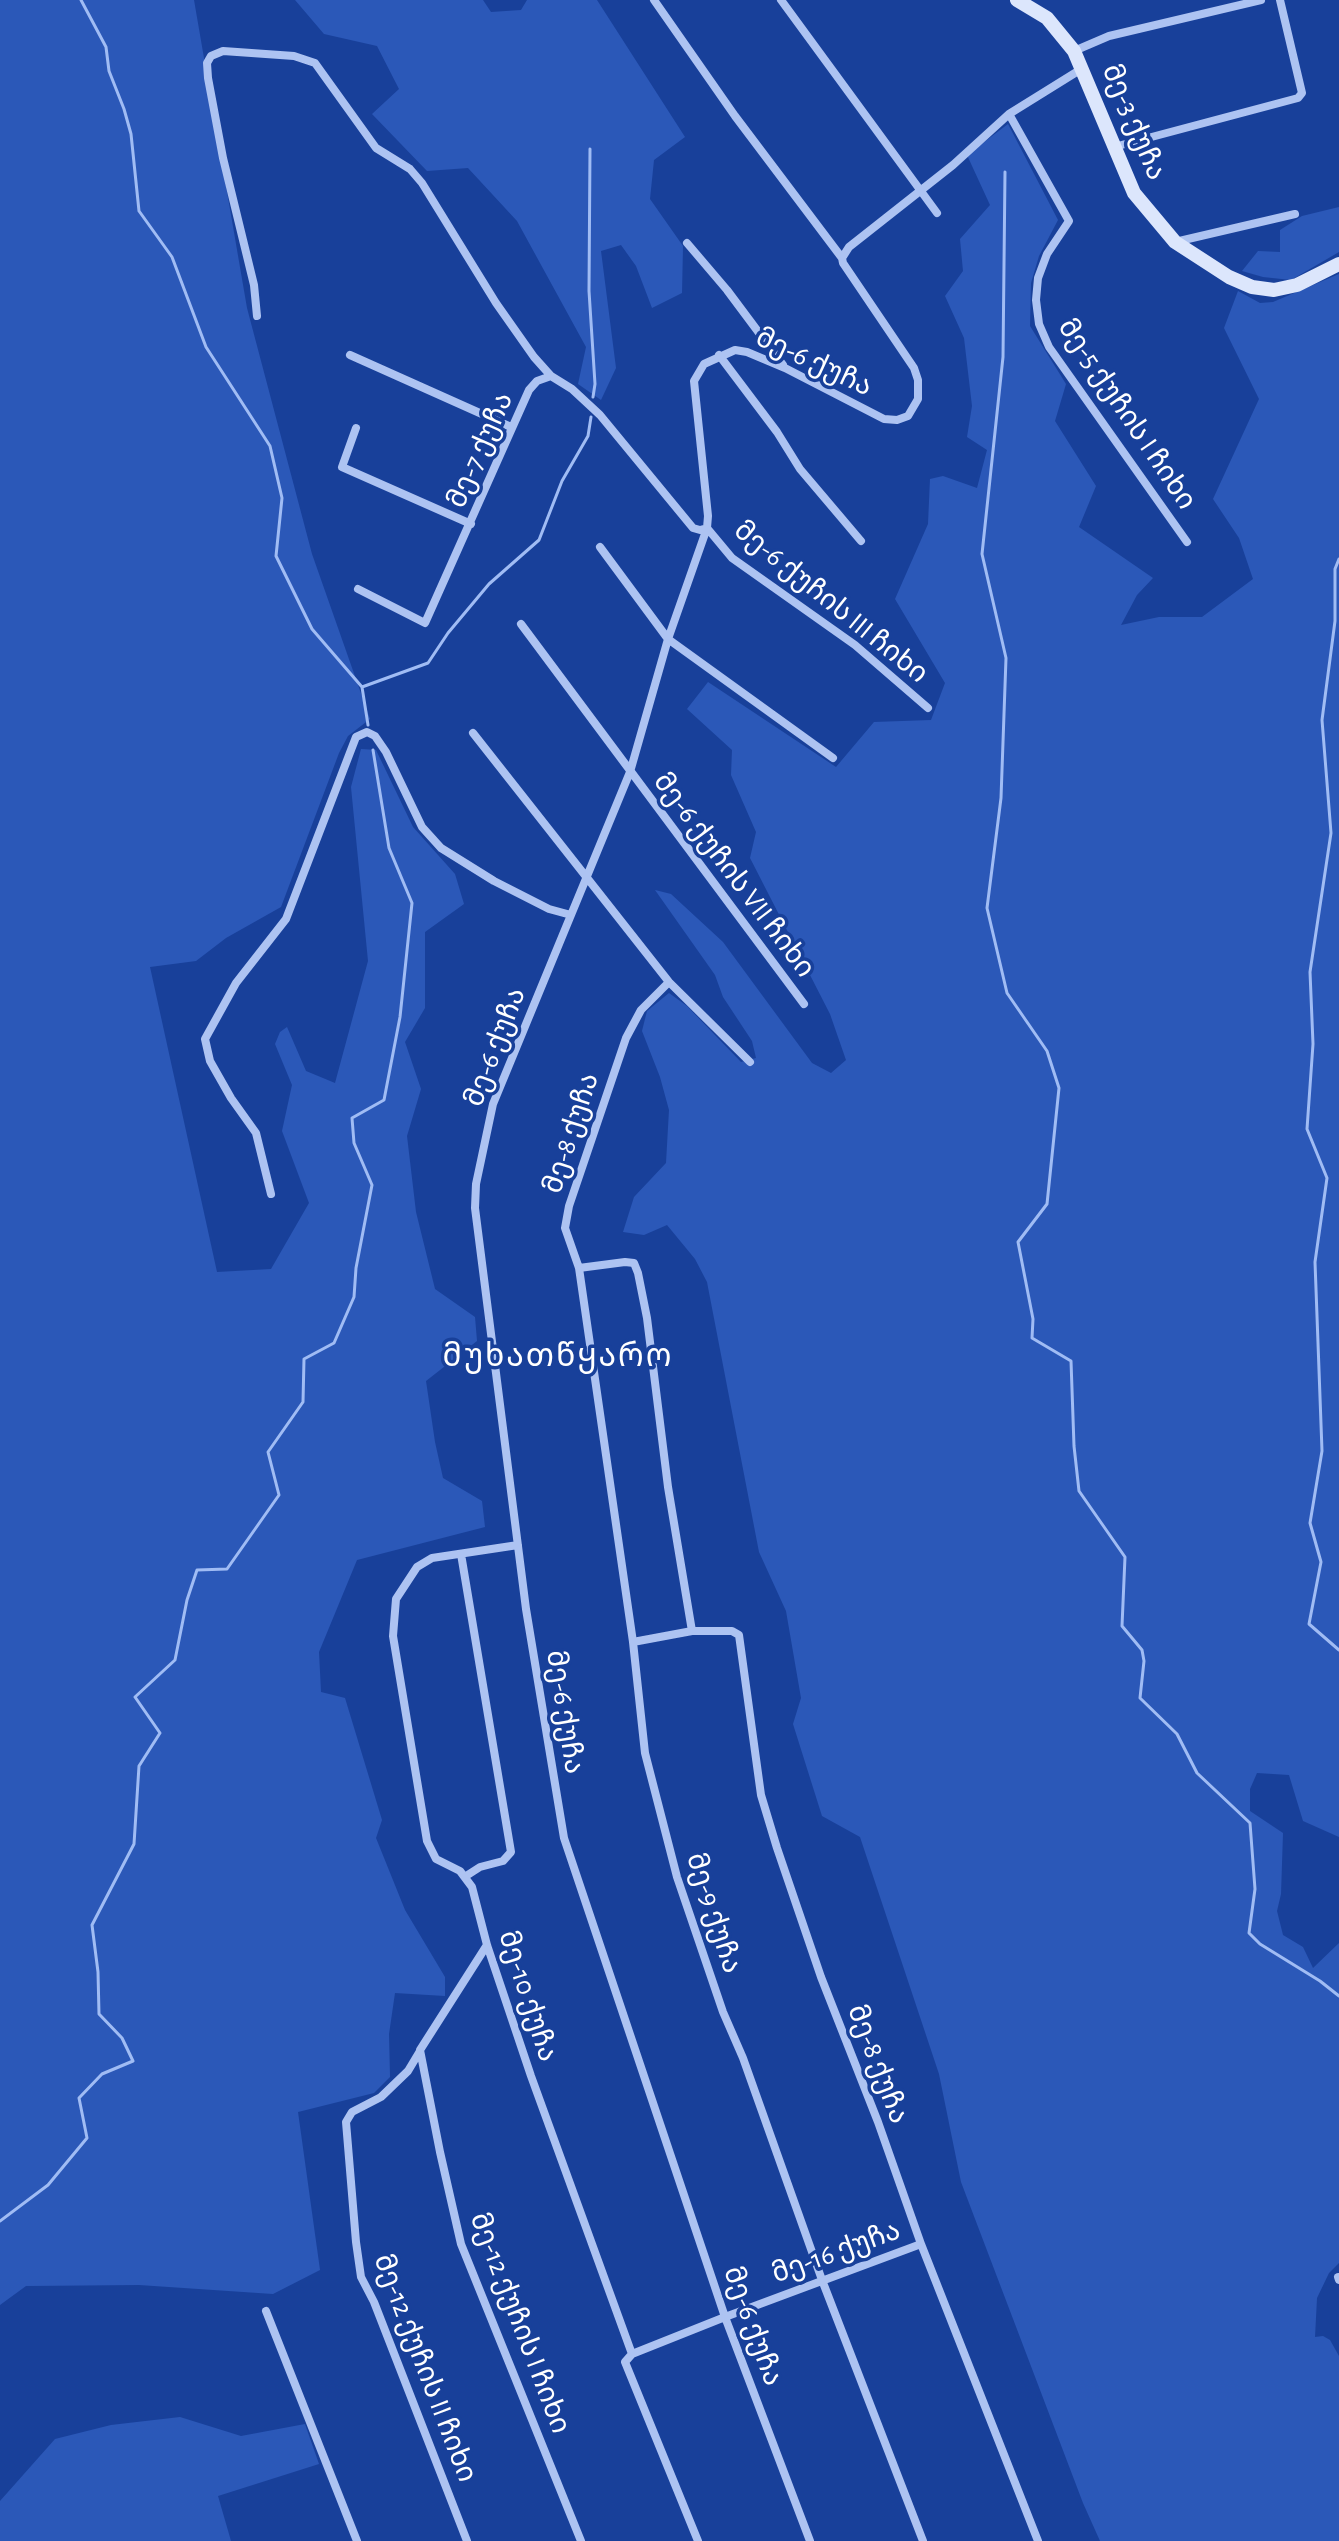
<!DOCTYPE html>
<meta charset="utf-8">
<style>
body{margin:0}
canvas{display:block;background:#18409a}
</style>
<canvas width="1339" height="2541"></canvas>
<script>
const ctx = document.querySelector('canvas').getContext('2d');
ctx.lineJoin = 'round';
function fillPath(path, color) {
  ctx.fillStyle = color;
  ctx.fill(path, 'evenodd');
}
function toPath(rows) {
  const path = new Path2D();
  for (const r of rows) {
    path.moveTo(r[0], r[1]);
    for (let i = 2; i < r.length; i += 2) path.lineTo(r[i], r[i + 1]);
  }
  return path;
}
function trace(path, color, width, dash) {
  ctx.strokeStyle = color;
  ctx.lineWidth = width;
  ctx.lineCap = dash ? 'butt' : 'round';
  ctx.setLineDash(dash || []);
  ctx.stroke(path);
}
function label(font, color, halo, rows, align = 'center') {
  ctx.font = font + ' "Alegreya Sans","Noto Sans Georgian",sans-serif';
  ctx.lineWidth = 7;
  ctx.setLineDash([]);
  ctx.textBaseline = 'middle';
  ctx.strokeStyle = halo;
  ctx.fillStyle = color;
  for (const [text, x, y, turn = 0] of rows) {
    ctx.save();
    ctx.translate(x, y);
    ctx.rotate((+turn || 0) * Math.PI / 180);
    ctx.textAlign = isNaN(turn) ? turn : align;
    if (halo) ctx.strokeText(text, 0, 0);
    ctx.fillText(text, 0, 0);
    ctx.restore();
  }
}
fillPath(toPath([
 [0,0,194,0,247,308,312,554,370,719,348,736,339,753,281,907,226,938,196,961,150,967,217,1272,271,1269,309,1203,282,1131,292,1085,275,1044,280,1032,287,1027,306,1071,335,1083,368,961,351,787,361,749,376,750,413,827,455,874,464,904,425,932,425,1008,405,1042,421,1089,407,1136,416,1212,435,1289,475,1317,477,1341,426,1381,435,1442,443,1478,482,1501,485,1527,357,1560,319,1652,321,1692,345,1698,382,1820,376,1838,405,1910,445,1977,445,1996,395,1993,389,2034,390,2077,374,2093,298,2112,320,2270,273,2294,139,2285,26,2286,0,2305],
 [295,0,483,0,491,12,521,10,527,0,597,0,685,137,654,160,650,199,683,246,682,293,652,308,636,266,621,245,601,251,616,368,601,400,578,384,586,347,517,221,468,168,427,171,372,114,399,89,377,46,324,34],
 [1008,124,1058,220,1039,256,1031,283,1030,326,1066,384,1055,421,1096,486,1079,527,1153,578,1137,595,1121,625,1159,617,1202,617,1253,579,1239,538,1213,499,1259,399,1224,328,1238,291,1260,303,1273,302,1339,274,1339,1837,1303,1821,1289,1775,1257,1773,1250,1789,1250,1811,1283,1833,1281,1894,1277,1911,1283,1935,1303,1947,1313,1968,1339,1943,1339,2263,1329,2273,1317,2298,1315,2337,1323,2336,1330,2340,1339,2356,1339,2541,1100,2541,1083,2503,961,2182,939,2074,860,1837,822,1816,793,1724,801,1698,786,1611,759,1552,707,1282,695,1259,667,1225,644,1235,623,1232,634,1197,666,1163,669,1110,660,1077,642,1031,647,1011,669,993,687,1006,741,1062,756,1058,752,1041,723,997,715,975,655,890,671,894,723,942,812,1063,831,1073,846,1060,830,1014,750,858,756,832,731,775,732,750,687,709,708,682,836,767,874,722,931,720,945,683,895,599,928,524,930,479,943,476,977,488,987,450,967,437,972,406,964,338,945,296,963,271,960,239,990,205,967,155],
 [1339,207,1339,252,1291,280,1263,277,1242,271,1258,251,1280,252,1280,230,1302,216],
 [180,2417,241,2436,305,2424,319,2464,218,2496,231,2541,0,2541,0,2501,55,2439,111,2425]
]), '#2b58b8');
trace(toPath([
 [81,0,106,47,109,71,124,109,131,134,139,211,172,257,206,347,270,446,282,498,276,556,312,629,362,687,368,725],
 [590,149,589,291,595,384,593,397],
 [1005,172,1003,357,982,554,1006,658,1001,798,987,908,1007,993,1047,1051,1059,1088,1047,1204,1018,1242,1033,1319,1032,1338,1071,1361,1074,1446,1079,1491,1125,1557,1122,1626,1142,1650,1144,1661,1140,1698,1177,1734,1197,1773,1250,1823,1255,1889,1249,1933,1260,1944,1320,1981,1339,1996],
 [1339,559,1335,569,1335,621,1322,720,1331,833,1310,972,1313,1044,1307,1129,1327,1178,1315,1262,1322,1451,1310,1523,1321,1562,1309,1624,1339,1650],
 [362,687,428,663,448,633,489,584,539,540,562,481,588,436,591,417],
 [0,2221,48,2185,87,2138,79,2098,102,2074,133,2061,122,2038,99,2014,98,1972,92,1925,134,1844,139,1766,160,1733,135,1697,175,1660,187,1600,197,1570,227,1569,279,1495,268,1452,303,1402,304,1359,334,1343,354,1297,356,1268,372,1185,354,1143,352,1118,384,1100,400,1017,412,903,389,848,373,750]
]), '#a0bcf4', 3);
trace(toPath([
 [654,0,735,116,842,258,843,263,914,368,918,380,918,399,908,416,897,420,884,419,785,368,747,352,735,350,704,364,694,381,708,516,707,528,668,639,630,772,493,1104,476,1184,475,1208,526,1609,564,1838,725,2317,810,2541],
 [781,0,937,213],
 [1074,51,1109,36,1261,0],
 [1009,114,1069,221,1047,254,1038,278,1036,300,1039,324,1049,347,1187,542],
 [1114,147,1298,98,1302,93,1280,0],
 [1175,242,1295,214],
 [687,243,727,290,783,365],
 [842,258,849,247,953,165,1009,114,1083,68],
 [257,316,254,285,223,158,208,78,207,63,211,56,223,51,294,56,315,63,376,148,410,169,422,183,496,303,534,357,551,376],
 [350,355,511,427],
 [719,355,777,432,800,469,861,541],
 [356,428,342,467,471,524],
 [707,528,732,558,855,645,928,708],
 [600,547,668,639,833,758],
 [358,589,425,623,529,390,537,381,551,376,572,389,600,415,693,528,700,530,707,528],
 [521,624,804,1004],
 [473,733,669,982,750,1062],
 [669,982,641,1010,626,1038,569,1206,565,1228,579,1268,633,1642,645,1753,677,1877,723,2012,743,2058,822,2280,923,2541],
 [271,1194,256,1133,231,1098,210,1061,205,1039,236,983,286,919,356,737,367,732,375,736,386,752,422,827,441,848,494,881,549,909,571,915],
 [579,1268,625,1262,634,1263,638,1273,647,1318,668,1487,692,1631],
 [518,1545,432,1558,417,1567,396,1599,393,1636,427,1841,436,1859,460,1871,472,1887,487,1945,531,2076,632,2354,625,2362,698,2541],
 [461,1554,511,1852,503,1861,480,1867,466,1876],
 [633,1642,692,1631,732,1631,739,1635,761,1795,777,1848,821,1977,878,2122,921,2244,1038,2541],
 [487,1945,420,2050,440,2152,461,2244,581,2541],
 [420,2051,408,2071,381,2097,352,2112,346,2122,356,2242,361,2277,374,2302,467,2541],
 [1338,2277,1339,2280],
 [266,2311,357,2541],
 [632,2354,725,2317,921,2244]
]), '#adc3f2', 8);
trace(toPath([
 [1017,0,1047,18,1074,51,1134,193,1175,242,1229,277,1252,287,1274,290,1297,285,1339,264]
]), '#dce6fc', 14);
label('28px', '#fff', '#18409a', [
 ["მე-3 ქუჩა",1134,122,67],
 ["მე-6 ქუჩა",814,362,25],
 ["მე-5 ქუჩის I ჩიხი",1127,414,56],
 ["მე-7 ქუჩა",480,450,-66],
 ["მე-6 ქუჩის III ჩიხი",831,602,39],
 ["მე-6 ქუჩის VII ჩიხი",734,875,53],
 ["მე-6 ქუჩა",495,1047,-69],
 ["მე-8 ქუჩა",571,1133,-72],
 ["მე-6 ქუჩა",565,1712,81],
 ["მე-9 ქუჩა",714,1913,72],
 ["მე-10 ქუჩა",528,1996,72],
 ["მე-8 ქუჩა",878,2064,69],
 ["მე-16 ქუჩა",836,2252,-20],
 ["მე-12 ქუჩის I ჩიხი",520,2323,69],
 ["მე-6 ქუჩა",753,2326,70],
 ["მე-12 ქუჩის II ჩიხი",425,2368,69]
]);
ctx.letterSpacing = '2px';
label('32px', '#fff', '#18409a', [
 ["მუხათწყარო",558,1356]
]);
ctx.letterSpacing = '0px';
</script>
